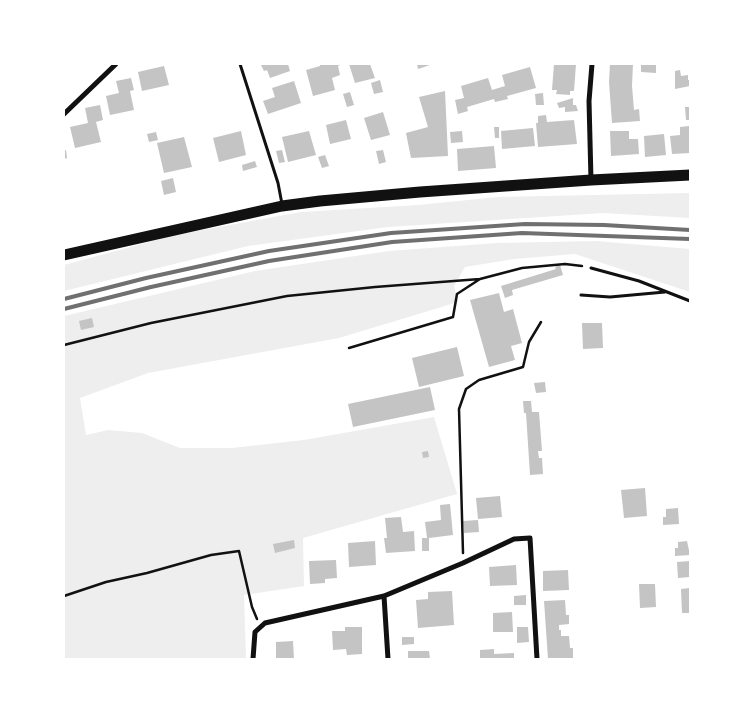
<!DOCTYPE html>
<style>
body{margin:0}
#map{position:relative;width:754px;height:723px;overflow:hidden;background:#fff;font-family:Poppins,sans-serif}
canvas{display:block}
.frame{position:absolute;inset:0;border:65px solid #fff;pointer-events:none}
</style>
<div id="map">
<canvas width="754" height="723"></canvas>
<div class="frame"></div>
</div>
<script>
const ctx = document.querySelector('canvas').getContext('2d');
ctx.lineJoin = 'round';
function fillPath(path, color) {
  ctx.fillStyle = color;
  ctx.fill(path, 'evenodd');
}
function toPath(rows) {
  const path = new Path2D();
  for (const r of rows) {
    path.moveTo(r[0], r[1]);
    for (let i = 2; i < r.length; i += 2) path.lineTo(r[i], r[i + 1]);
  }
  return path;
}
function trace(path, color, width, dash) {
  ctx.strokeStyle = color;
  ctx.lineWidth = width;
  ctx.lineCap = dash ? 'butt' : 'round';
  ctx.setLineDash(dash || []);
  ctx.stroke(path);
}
fillPath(toPath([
 [690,193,690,218,603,213,388,227,248,246,64,291,64,265,175,235,301,212,418,205,498,197],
 [596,241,690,249,690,292,575,254,514,259,465,267,454,286,458,302,339,338,148,373,80,398,86,435,108,430,142,433,180,448,232,448,304,440,434,417,457,494,303,538,304,586,244,595,246,659,64,659,64,316,255,271,389,251,497,243]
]), '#eee');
fillPath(toPath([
 [264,64,288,64,290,71,270,78,267,70,264,71,261,65],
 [320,64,342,64,338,66,340,75,332,78,335,90,313,96,306,70,320,66],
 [349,64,370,64,375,78,355,83],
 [417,64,433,64,418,69],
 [554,64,576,64,574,91,570,91,570,95,556,94,557,90,552,90],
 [610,64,633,64,632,86,634,110,639,109,640,121,612,123,609,82],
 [641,64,656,64,656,73,641,72],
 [164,66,169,85,142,91,138,72],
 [530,67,536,88,507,96,508,99,495,102,494,99,467,107,468,111,458,114,455,100,464,98,461,86,488,78,492,90,505,86,502,75],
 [680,70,681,76,688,75,688,80,690,80,690,86,675,89,675,71],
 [131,78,134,90,130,91,134,110,110,115,106,96,119,93,116,81],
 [380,80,383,92,374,94,371,83],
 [294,81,301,103,268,114,263,101,275,97,272,88],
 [445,91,448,156,411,158,406,133,428,127,419,97],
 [350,92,354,105,347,107,343,94],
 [543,93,544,105,536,105,535,94],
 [573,98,573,105,576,105,578,111,565,112,565,107,559,108,557,103],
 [100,105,103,120,96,122,101,142,75,148,70,127,88,123,85,108],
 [685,107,690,107,690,120,686,120],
 [383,112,390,135,371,140,364,118],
 [546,115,547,122,574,120,577,144,538,147,536,123,538,123,538,116],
 [346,120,351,139,330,144,326,125],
 [689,126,690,153,672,154,670,136,680,135,680,127],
 [494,127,499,127,499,138,495,138],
 [533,128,535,146,502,149,501,131],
 [241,131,246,155,219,162,213,138],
 [309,131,316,155,288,162,282,137],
 [462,131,463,142,451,143,450,132],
 [610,131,629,131,629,139,638,139,639,154,611,156],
 [156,132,158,140,149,142,147,134],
 [664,134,666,155,645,157,644,136],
 [184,137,192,167,164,173,157,143],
 [494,146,496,168,458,171,457,149],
 [64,150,66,150,67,158,64,159],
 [282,150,285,162,279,163,276,151],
 [383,150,386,162,379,164,376,151],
 [325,155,329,166,322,168,318,157],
 [255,161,257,167,243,171,242,165],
 [173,178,176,192,164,195,161,181],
 [560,265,563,275,512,290,513,295,505,298,501,286,556,269,555,267],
 [499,293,504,312,513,309,522,343,511,346,515,360,489,367,470,300],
 [92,318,94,327,81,330,79,321],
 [582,323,602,323,603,348,583,349],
 [457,347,464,376,419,387,412,358],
 [545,382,546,392,536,393,534,383],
 [430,387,435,410,353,427,348,404],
 [523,401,531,401,532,412,539,412,542,451,538,451,539,458,542,458,543,474,530,475,526,413,524,413],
 [428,451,429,457,423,458,422,452],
 [645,488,647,516,624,518,621,490],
 [500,496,502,517,478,519,476,498],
 [450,504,453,535,429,538,429,551,422,551,422,538,427,538,425,522,441,520,440,505],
 [678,508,679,524,663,525,663,517,666,517,666,509],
 [401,517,403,532,414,531,415,551,386,553,384,538,387,538,385,518],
 [478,520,479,532,464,533,463,521],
 [294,540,295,548,275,553,273,544],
 [375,541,376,565,349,567,348,543],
 [687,541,690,555,675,556,675,548,678,548,678,542],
 [336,560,337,578,325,579,325,583,310,584,309,561],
 [690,561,690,577,678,578,677,562],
 [516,565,517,585,490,586,489,567],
 [568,570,569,590,543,591,543,571],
 [639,584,655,584,656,607,640,608],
 [690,588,690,613,682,613,681,589],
 [452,591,454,625,418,628,416,600,428,599,428,592],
 [526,595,526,605,514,605,514,596],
 [565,600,566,615,569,615,569,624,559,625,559,630,561,630,561,636,569,636,570,648,573,648,573,659,548,659,544,601],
 [512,612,513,632,493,632,493,613],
 [345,627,362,627,362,654,347,655,346,649,333,650,332,631,345,631],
 [517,627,528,627,529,642,517,643],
 [402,637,414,637,414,644,402,645],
 [293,641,294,659,276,659,276,642],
 [494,649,494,654,514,653,514,659,480,659,480,650],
 [408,651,429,651,430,659,408,659]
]), '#c4c4c4');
trace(toPath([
 [64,345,151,323,287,296,375,287,480,279],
 [349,348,453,317,457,294,480,279,522,268,565,264,582,266],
 [463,553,459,409,466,389,479,380,523,367,529,342,541,322],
 [64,596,106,582,147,573,211,555,239,551,252,607,257,619]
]), '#111', 2.5);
trace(toPath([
 [240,64,278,183,282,204],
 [591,268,639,281,690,301],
 [581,295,610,297,665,292]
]), '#111', 3);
trace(toPath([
 [64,114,116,64],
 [591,180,589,101,592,64],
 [384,596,388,659],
 [253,659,255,632,265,623,384,596,463,563,514,539,530,538,537,659]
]), '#111', 5);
trace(toPath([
 [64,255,282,206,320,201,420,192,591,180,690,175]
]), '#111', 11);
trace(toPath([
 [64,299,146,278,269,251,391,233,525,224,604,225,690,230],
 [64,309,151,287,269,261,392,242,522,233,690,239]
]), '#707070', 4);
</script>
